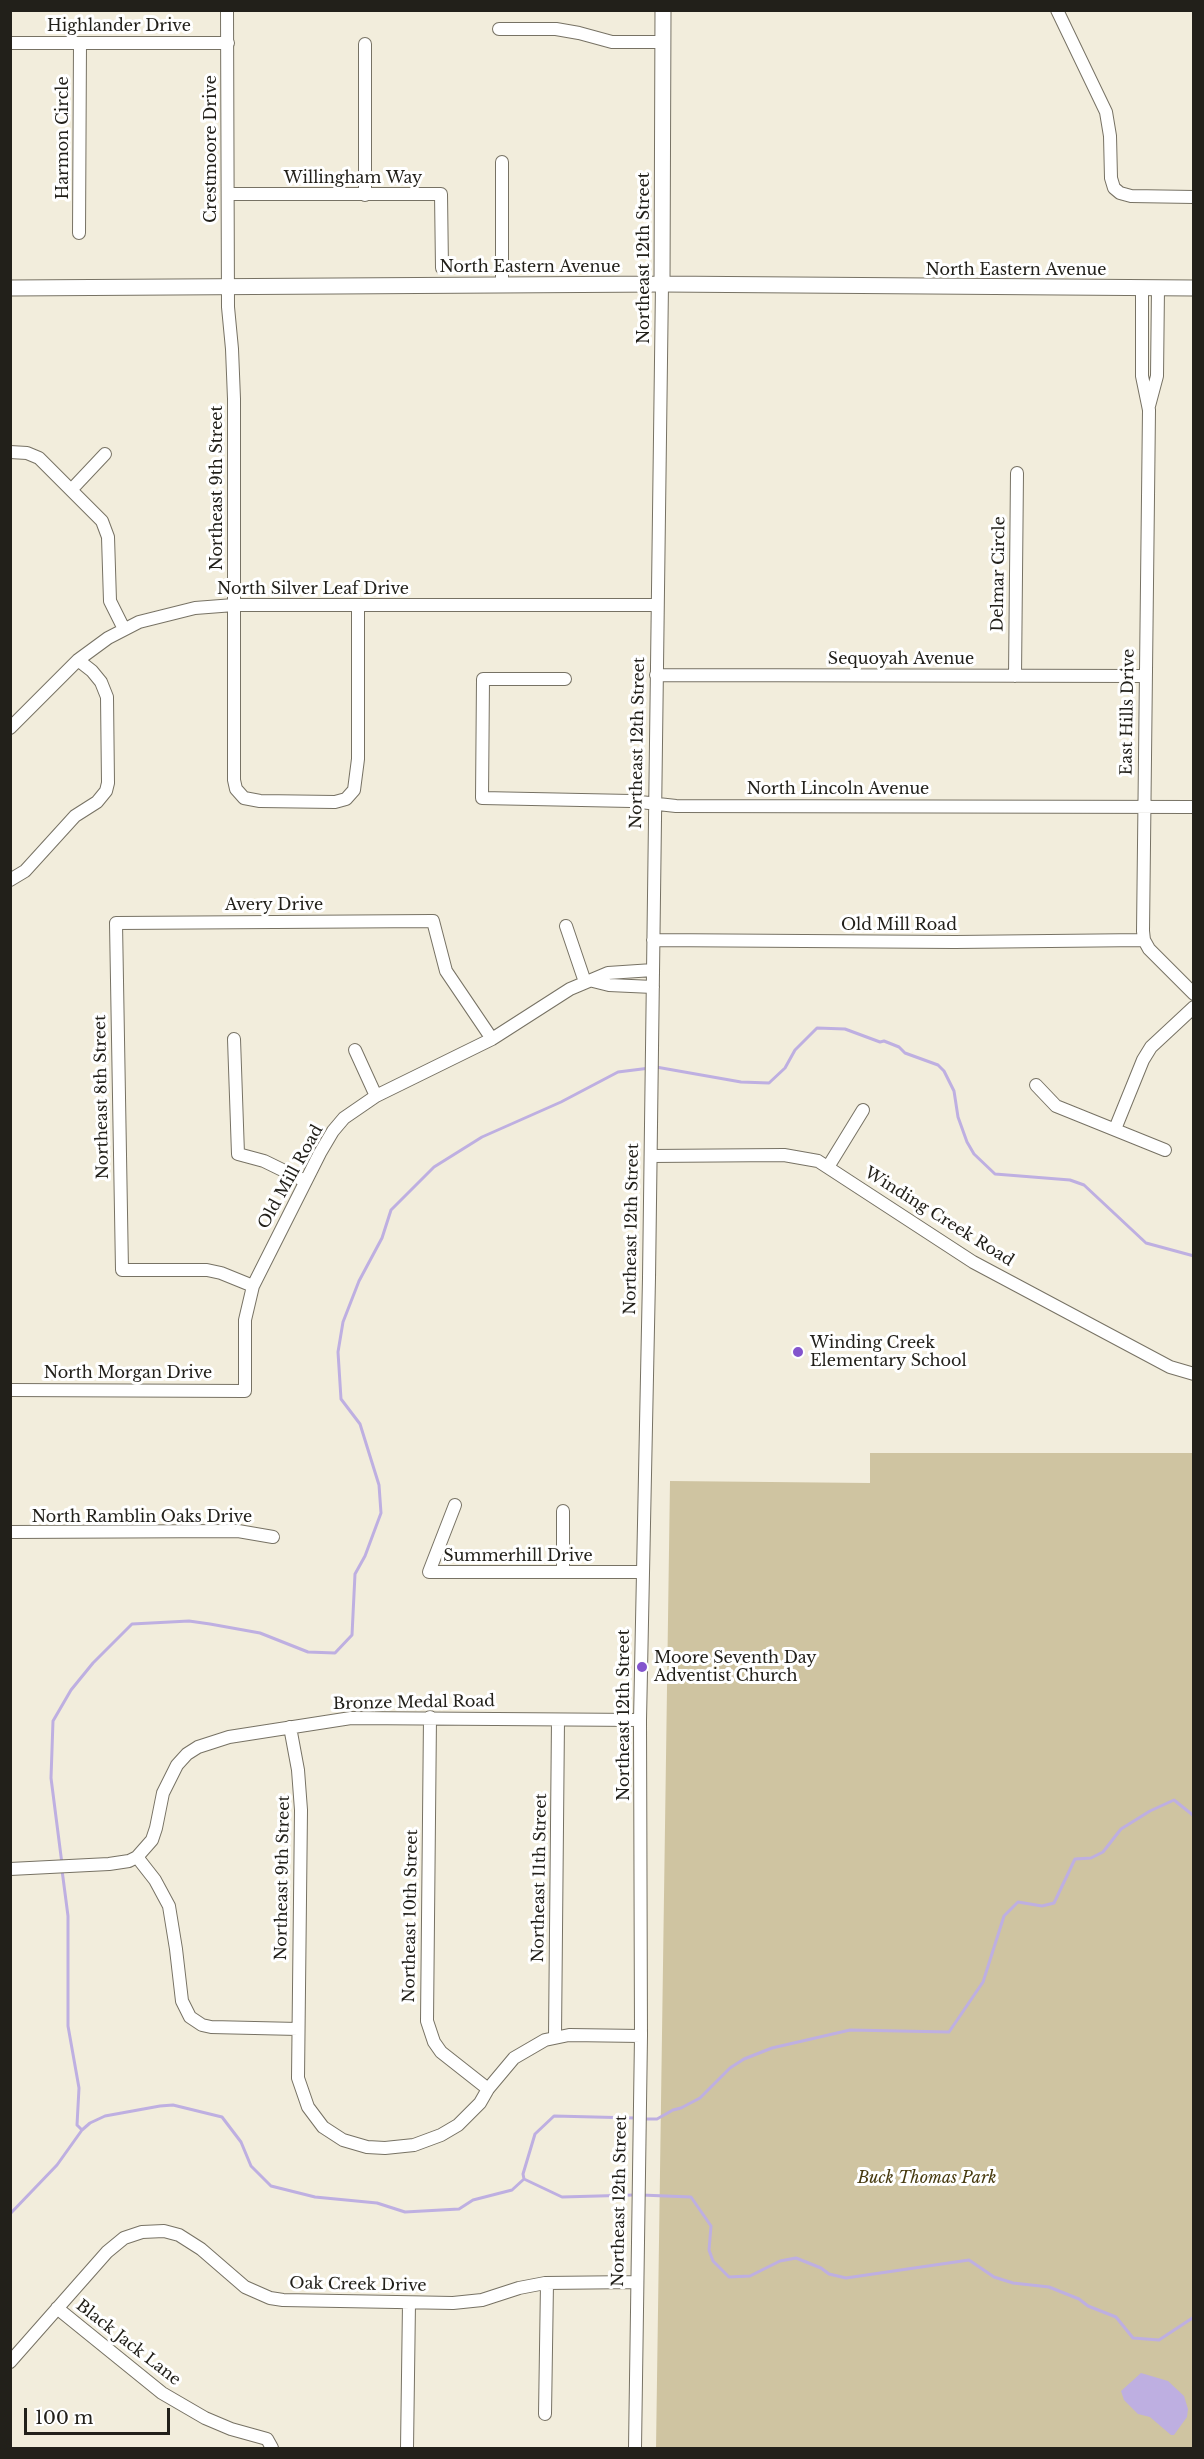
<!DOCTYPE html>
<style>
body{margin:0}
#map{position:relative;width:1204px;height:2459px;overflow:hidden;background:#f2eddc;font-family:"Libre Baskerville",serif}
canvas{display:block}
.frame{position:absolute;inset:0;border:12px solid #22201a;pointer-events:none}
.scale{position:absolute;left:24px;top:2408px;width:146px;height:27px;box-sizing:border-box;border:3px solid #22201a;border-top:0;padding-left:8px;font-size:18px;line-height:21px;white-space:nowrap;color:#22201a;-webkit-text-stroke:4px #fff;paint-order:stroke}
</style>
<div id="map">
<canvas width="1204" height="2459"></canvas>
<div class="frame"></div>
<div class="scale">100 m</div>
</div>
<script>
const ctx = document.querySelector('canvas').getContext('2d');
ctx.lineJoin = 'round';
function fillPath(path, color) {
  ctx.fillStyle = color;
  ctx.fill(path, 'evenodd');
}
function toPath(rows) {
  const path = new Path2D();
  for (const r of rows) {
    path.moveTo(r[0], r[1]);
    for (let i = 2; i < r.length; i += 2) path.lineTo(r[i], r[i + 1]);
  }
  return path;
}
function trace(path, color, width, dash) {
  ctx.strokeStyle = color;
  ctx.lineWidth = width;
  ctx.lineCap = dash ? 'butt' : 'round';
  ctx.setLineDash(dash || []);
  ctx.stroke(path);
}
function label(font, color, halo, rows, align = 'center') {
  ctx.font = font + ' "Libre Baskerville",serif';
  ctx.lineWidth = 6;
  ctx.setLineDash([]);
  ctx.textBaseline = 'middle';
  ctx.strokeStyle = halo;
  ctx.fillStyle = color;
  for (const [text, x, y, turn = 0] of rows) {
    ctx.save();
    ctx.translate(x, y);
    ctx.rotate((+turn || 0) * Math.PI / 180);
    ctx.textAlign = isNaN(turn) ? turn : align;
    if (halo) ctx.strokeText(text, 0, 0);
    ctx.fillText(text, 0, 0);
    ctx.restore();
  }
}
fillPath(toPath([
 [870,1453,1193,1453,1193,2448,656,2448,670,1481,870,1483]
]), '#cfc4a1');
fillPath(toPath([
 [1141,2373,1168,2381,1184,2396,1188,2409,1187,2417,1174,2435,1171,2435,1150,2417,1138,2414,1124,2400,1121,2391]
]), '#beafe1');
trace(toPath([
 [656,1067,741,1082,769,1083,785,1068,795,1050,817,1028,845,1029,880,1042,884,1041,899,1047,905,1053,938,1065,944,1071,954,1091,958,1117,967,1142,974,1154,995,1174,1070,1180,1084,1185,1146,1243,1194,1256],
 [62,1864,51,1778,53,1721,71,1690,93,1663,132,1624,189,1621,210,1624,260,1633,308,1652,335,1653,352,1635,355,1574,365,1556,381,1513,379,1485,360,1424,341,1399,338,1352,343,1322,359,1281,382,1238,391,1210,434,1167,482,1137,561,1102,618,1072,650,1068],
 [62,1870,68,1916,68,2026,79,2088,77,2125,82,2130],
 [642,2119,657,2119,673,2110,681,2108,700,2098,730,2068,744,2059,772,2048,850,2030,949,2032,983,1982,1004,1916,1018,1902,1042,1906,1054,1903,1075,1859,1091,1858,1103,1852,1121,1829,1150,1811,1174,1800,1194,1816],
 [524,2179,562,2197,634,2195],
 [641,2195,691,2197,711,2226,709,2250,713,2261,729,2277,750,2276,780,2261,796,2258,821,2268,829,2274,846,2278,969,2260,994,2277,1013,2283,1049,2287,1079,2299,1088,2306,1116,2317,1133,2338,1159,2340,1194,2317],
 [10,2214,57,2165,82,2130,90,2123,105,2116,160,2106,173,2105,222,2117,241,2142,251,2166,271,2186,315,2197,377,2203,405,2212,459,2209,473,2200,512,2190,524,2179,523,2174,535,2134,554,2116,635,2118]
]), '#beafe1', 3);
const minor = toPath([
 [227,10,228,307,232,349,234,399,234,780,236,789,244,798,260,801,335,802,346,799,354,790,358,759,358,606],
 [1057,10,1106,112,1110,136,1111,178,1114,188,1120,193,1131,196,1194,197],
 [499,29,556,29,579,33,612,42,663,42],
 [10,43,228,43],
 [365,44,365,195],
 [228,194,441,194,442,268],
 [79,233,80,43],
 [502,284,502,162],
 [1142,288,1142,376,1149,410,1143,931,1144,940,1149,949,1194,994],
 [1149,406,1157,376,1158,288],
 [10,452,27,453,39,458,102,521,108,537,110,601,124,629],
 [72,489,105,454],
 [656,675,1145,676],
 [1015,676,1017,473],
 [565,679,483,679,482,798,631,801,676,806,1194,807],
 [10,728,78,660,108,638,139,622,195,608,234,605,657,605],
 [10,880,25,871,75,816,97,802,106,791,108,783,107,697,101,682,92,671,78,660],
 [566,926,585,982],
 [653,940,955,942,1144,940],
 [593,981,609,985,653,987],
 [234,1039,238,1154,264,1161,305,1181],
 [355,1050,376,1096],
 [1036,1085,1056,1106,1165,1150],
 [1115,1129,1143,1060,1151,1047,1194,1007],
 [651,1156,784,1155,818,1161,973,1262,1170,1367,1194,1374],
 [828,1167,863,1110],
 [253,1286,221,1273,207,1270,122,1270,116,923,433,921,446,971,492,1039],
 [10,1390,245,1391,245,1320,253,1286,320,1153,333,1131,344,1118,376,1096,492,1039,570,989,608,973,653,970],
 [455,1505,429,1572,643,1572],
 [10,1532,238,1531,273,1537],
 [563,1572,563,1511],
 [430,1717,427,2021,434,2042,441,2052,488,2089],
 [290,1727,298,1770,301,1810,298,2078,308,2107,323,2127,343,2140,367,2147,385,2148,414,2145,441,2135,458,2125,480,2103,488,2089,514,2058,545,2040,569,2035,641,2036],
 [137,1857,155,1880,169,1906,176,1949,182,2001,190,2017,202,2025,211,2027,298,2029],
 [10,1869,109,1864,129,1861,137,1857,152,1840,156,1828,163,1793,177,1765,187,1754,198,1747,229,1737,351,1718,640,1720],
 [555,2036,558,1720],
 [57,2308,162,2393,205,2418,231,2429,267,2439,272,2448],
 [10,2362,107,2252,124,2238,142,2232,164,2231,179,2235,201,2249,245,2287,270,2298,283,2300,453,2303,482,2300,519,2288,545,2283,637,2282],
 [545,2414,547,2283],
 [407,2448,409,2303],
 [635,2448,641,2036,640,1720,649,1278,662,284]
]);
const major = toPath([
 [662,284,663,10],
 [10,288,662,284,1194,288]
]);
trace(minor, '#777264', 14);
trace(major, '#777264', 17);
trace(minor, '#fff', 12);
trace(major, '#fff', 15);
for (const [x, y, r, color] of [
 [798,1352,6,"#8354cd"],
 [642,1667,6,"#8354cd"]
]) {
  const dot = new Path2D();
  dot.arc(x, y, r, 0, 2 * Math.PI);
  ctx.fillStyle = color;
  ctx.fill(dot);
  trace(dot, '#fff', 2);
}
label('16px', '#22201a', '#fff', [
 ["Highlander Drive",119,26],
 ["Harmon Circle",63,138,-90],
 ["Crestmoore Drive",211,149,-90],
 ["Willingham Way",353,178],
 ["Northeast 12th Street",644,258,-90],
 ["North Eastern Avenue",530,267],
 ["North Eastern Avenue",1016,270],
 ["Northeast 9th Street",217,488,-90],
 ["Delmar Circle",999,574,-89],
 ["North Silver Leaf Drive",313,589],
 ["Sequoyah Avenue",901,659],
 ["East Hills Drive",1128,712,-89],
 ["Northeast 12th Street",638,743,-89],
 ["North Lincoln Avenue",838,789],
 ["Avery Drive",274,905],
 ["Old Mill Road",899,925],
 ["Northeast 8th Street",102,1097,-91],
 ["Old Mill Road",291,1177,-61],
 ["Winding Creek Road",939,1217,32],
 ["Northeast 12th Street",632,1229,-89],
 ["North Morgan Drive",128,1373],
 ["North Ramblin Oaks Drive",142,1517],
 ["Summerhill Drive",518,1556],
 ["Bronze Medal Road",414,1703,-1],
 ["Northeast 12th Street",624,1715,-90],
 ["Northeast 9th Street",283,1878,-89],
 ["Northeast 11th Street",540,1878,-89],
 ["Northeast 10th Street",411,1916,-89],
 ["Northeast 12th Street",620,2201,-89],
 ["Oak Creek Drive",358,2285,1],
 ["Black Jack Lane",128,2343,38]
]);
label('16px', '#22201a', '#fff', [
 ["Winding Creek",810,1343],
 ["Elementary School",810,1361],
 ["Moore Seventh Day",654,1658],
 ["Adventist Church",654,1676]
], 'left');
label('italic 16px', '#483b10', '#fff', [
 ["Buck Thomas Park",927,2178]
]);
</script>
